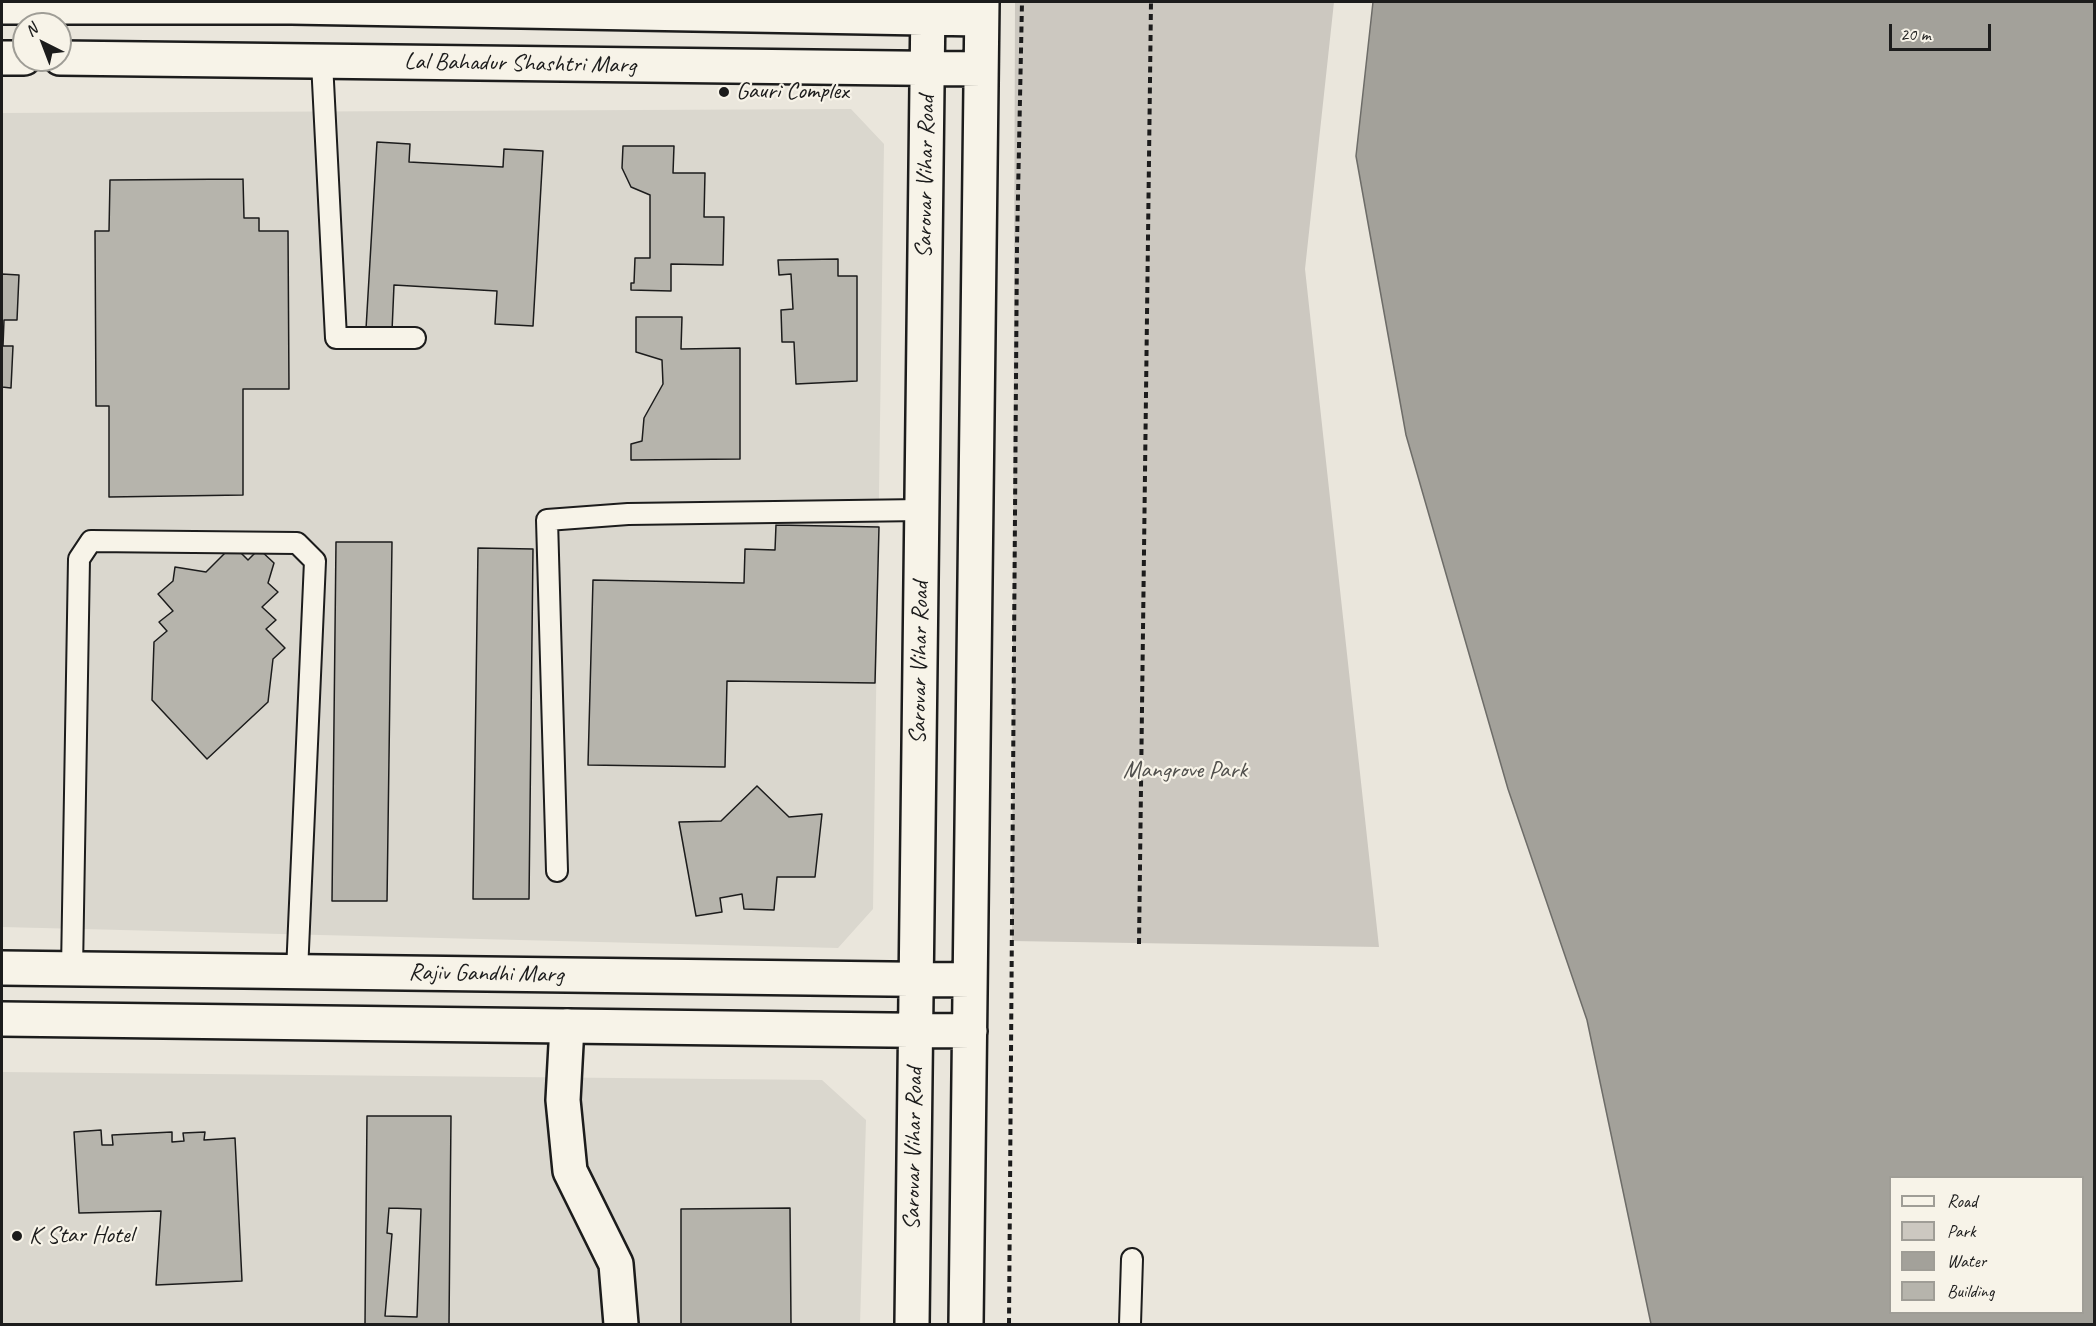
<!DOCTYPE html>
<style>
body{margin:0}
#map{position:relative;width:2096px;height:1326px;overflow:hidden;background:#eae6dc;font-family:Caveat,sans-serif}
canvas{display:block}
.frame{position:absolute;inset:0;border:3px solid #1c1c1c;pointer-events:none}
.legend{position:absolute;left:1889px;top:1176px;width:195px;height:138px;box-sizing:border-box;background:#f7f3e8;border:2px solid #9f9d96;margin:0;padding:8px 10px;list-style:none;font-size:18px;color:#1c1c1c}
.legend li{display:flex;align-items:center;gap:12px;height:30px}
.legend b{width:30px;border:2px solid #9f9d96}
.north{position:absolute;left:12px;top:12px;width:60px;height:60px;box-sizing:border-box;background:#f7f3e8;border:2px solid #9f9d96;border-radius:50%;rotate:318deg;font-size:16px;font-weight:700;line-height:24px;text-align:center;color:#1c1c1c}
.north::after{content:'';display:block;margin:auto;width:21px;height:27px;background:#1c1c1c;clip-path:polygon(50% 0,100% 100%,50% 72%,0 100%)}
.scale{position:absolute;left:1889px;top:24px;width:102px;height:27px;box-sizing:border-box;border:3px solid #1c1c1c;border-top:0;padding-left:8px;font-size:18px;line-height:21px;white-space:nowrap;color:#1c1c1c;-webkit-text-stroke:4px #f7f3e8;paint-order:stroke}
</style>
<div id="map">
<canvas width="2096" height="1326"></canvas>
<div class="frame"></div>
<ul class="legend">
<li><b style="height:8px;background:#f7f3e8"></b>Road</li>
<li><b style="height:16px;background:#ccc8c0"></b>Park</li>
<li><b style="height:16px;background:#a3a19a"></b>Water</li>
<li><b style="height:16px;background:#b6b4ac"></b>Building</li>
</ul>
<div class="north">N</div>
<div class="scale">20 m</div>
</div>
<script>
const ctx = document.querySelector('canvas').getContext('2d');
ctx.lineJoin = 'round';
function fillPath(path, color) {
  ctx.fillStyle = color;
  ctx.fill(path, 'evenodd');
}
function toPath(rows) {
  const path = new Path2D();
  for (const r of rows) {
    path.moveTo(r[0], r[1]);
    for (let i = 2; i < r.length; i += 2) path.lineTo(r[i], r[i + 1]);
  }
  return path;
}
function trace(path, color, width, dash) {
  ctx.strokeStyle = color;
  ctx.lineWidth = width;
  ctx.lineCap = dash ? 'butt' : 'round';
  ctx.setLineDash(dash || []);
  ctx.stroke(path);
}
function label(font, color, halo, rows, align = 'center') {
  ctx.font = font + ' Caveat,sans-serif';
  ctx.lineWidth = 4.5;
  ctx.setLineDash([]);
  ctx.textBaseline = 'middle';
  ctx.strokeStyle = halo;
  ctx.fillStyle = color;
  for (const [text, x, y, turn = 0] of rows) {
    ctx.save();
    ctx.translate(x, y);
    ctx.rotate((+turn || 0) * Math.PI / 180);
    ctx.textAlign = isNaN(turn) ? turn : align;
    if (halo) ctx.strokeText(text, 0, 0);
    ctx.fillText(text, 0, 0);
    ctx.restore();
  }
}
fillPath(toPath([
 [851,109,884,144,873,909,838,948,2,927,2,113],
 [2,1072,822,1080,866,1120,860,1324,2,1324]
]), '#dad7ce');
fillPath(toPath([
 [1015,2,1334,2,1305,269,1379,947,1012,941]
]), '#ccc8c0');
const water = toPath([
 [1373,2,2094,2,2094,1324,1651,1324,1587,1020,1508,789,1406,435,1356,156,1373,2],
 [1890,1178,2082,1178,2082,1312,1890,1312,1890,1178]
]);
fillPath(water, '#a3a19a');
trace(water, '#6d6c68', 1.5);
const building = toPath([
 [377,142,410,144,409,162,503,167,504,149,543,151,533,326,495,324,497,291,394,285,392,331,366,329,377,142],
 [623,146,674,146,673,173,705,173,704,217,724,217,723,265,671,264,671,291,631,290,631,283,634,283,635,258,650,258,650,195,631,187,622,168,623,146],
 [243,179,244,218,259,218,259,231,288,231,289,389,243,389,243,495,109,497,109,406,96,406,95,231,109,231,110,180,243,179],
 [838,259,838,276,857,276,857,381,796,384,794,342,782,342,781,310,793,309,791,274,779,275,778,260,838,259],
 [2,274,19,275,17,320,4,320,3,346,13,346,11,388,2,387,2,274],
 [636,317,682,317,681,349,740,348,740,459,631,460,631,444,642,441,644,418,663,384,662,360,636,352,636,317],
 [776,525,879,527,875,683,727,681,725,767,588,765,593,580,744,583,745,549,775,550,776,525],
 [336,542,392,542,387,901,332,901,336,542],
 [233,545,248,560,259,549,274,563,268,583,278,592,262,607,276,620,266,629,285,648,273,659,268,702,207,759,152,700,154,642,167,631,159,622,173,611,158,594,173,581,175,567,206,572,233,545],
 [478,548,533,549,529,899,473,899,478,548],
 [757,786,789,817,822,814,815,877,777,877,774,910,744,909,742,894,720,898,722,912,696,916,679,822,721,821,757,786],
 [367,1116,451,1116,449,1324,365,1324,367,1116],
 [389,1208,421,1209,417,1317,385,1316,392,1234,387,1233,389,1208],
 [101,1130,102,1145,113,1145,112,1135,172,1132,172,1142,184,1141,183,1133,205,1132,204,1140,235,1138,242,1281,156,1285,161,1211,79,1213,74,1132,101,1130],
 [790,1208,791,1324,681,1324,681,1209,790,1208]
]);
fillPath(building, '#b6b4ac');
trace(building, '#1c1c1c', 1.5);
const lane = toPath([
 [322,62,336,338,415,338],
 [557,871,547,520,628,514,922,510],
 [72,969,79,559,91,541,297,543,315,561,297,972],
 [1130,1324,1132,1259]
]);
const street = toPath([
 [567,1026,563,1100,570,1171,616,1264,621,1324]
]);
const secondary = toPath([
 [2,7,291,7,981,19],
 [2,58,24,58],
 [60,58,981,69],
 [2,968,970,980],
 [2,1019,970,1031],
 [912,1324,928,2],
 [966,1324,982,2]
]);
trace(lane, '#1c1c1c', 24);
trace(street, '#1c1c1c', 38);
trace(secondary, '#1c1c1c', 38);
trace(toPath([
 [1139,944,1151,2],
 [1009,1324,1017,244,1022,2]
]), '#1c1c1c', 4, [6, 4.5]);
trace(lane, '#f7f3e8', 20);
trace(street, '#f7f3e8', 33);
trace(secondary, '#f7f3e8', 33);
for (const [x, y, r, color] of [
 [724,92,6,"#1c1c1c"],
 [17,1236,6,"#1c1c1c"]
]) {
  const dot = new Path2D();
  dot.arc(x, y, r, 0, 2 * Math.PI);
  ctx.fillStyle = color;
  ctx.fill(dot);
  trace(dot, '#f7f3e8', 2);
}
label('24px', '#1c1c1c', '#f7f3e8', [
 ["Lal Bahadur Shashtri Marg",520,64,1],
 ["Sarovar Vihar Road",926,177,-89],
 ["Sarovar Vihar Road",920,663,-89],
 ["Rajiv Gandhi Marg",486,974,1],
 ["Sarovar Vihar Road",914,1149,-89]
]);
label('24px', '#1c1c1c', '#f7f3e8', [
 ["Gauri Complex",736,92],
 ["K Star Hotel",29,1236]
], 'left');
label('24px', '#51504d', '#f7f3e8', [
 ["Mangrove Park",1185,771]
]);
</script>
